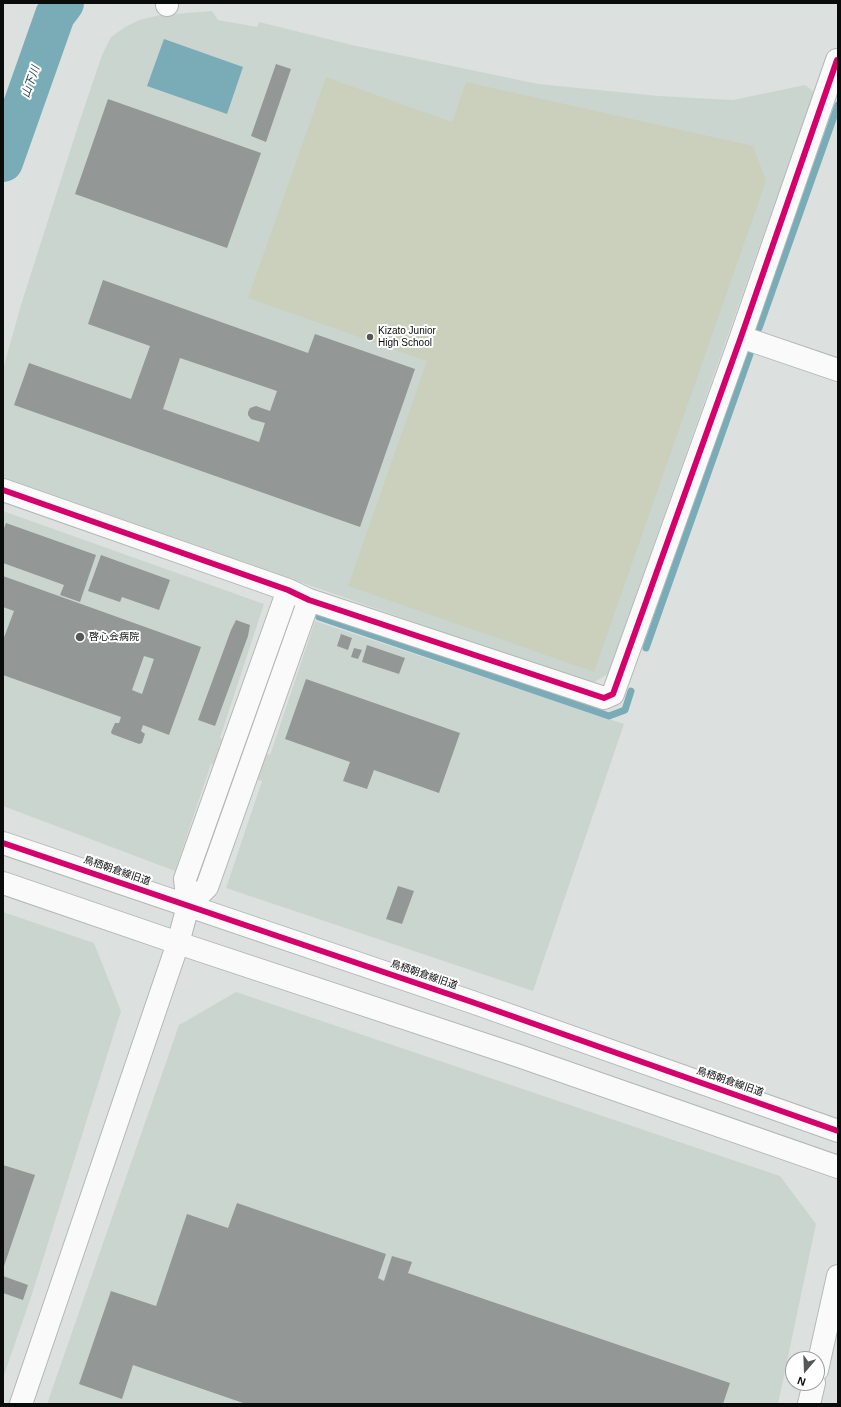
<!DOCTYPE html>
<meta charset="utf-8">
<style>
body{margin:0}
#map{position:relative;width:841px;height:1407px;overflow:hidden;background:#dce1df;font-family:Helvetica,sans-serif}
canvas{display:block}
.frame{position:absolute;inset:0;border:4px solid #0a0c0b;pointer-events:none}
.north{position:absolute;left:785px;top:1351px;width:40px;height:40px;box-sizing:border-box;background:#fff;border:1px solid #9d9e9d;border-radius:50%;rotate:199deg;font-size:11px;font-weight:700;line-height:16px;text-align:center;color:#0a0c0b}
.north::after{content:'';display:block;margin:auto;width:14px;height:18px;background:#545755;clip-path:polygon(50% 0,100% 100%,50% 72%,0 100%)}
</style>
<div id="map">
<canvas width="841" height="1407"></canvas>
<div class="frame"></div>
<div class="north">N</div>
</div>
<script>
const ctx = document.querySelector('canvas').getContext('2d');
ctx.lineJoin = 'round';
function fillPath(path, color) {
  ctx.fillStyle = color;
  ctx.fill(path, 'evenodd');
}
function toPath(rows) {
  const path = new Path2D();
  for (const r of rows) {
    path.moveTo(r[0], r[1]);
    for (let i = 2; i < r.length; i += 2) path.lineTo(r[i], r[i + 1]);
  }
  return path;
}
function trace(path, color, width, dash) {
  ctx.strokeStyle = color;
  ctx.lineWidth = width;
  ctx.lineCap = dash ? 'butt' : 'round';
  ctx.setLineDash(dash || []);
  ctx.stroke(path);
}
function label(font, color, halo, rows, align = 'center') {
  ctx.font = font + ' Helvetica,"Noto Sans JP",sans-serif';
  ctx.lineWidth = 4;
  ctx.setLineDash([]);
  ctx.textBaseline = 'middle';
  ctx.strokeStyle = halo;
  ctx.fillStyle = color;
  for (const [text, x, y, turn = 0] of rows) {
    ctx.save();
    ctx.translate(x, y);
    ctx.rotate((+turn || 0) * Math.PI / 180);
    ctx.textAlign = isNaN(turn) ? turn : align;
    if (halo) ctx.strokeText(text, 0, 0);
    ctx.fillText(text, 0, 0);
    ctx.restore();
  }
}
fillPath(toPath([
 [212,11,218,20,257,27,259,22,352,45,538,84,659,96,733,100,805,85,814,92,608,674,591,684,3,478,3,369,21,305,78,126,102,55,111,37,125,27,139,20,160,15],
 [3,511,264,604,220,738,270,755,315,621,624,724,533,991,226,888,262,781,211,764,175,871,3,806],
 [3,912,94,943,121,1011,32,1294,3,1378],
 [236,992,780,1176,816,1224,778,1404,47,1404,179,1025]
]), '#cbd5d0');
fillPath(toPath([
 [326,77,452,122,466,82,753,146,766,181,594,672,348,586,427,361,248,298]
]), '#cad0bb');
fillPath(toPath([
 [164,39,243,67,227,114,147,86]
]), '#79acb6');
trace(toPath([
 [759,328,838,105],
 [319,617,609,716,625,710,631,691],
 [646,648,750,354]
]), '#79acb6', 7);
trace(toPath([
 [3,162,55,15,64,3]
]), '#79acb6', 40);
fillPath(toPath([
 [276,64,291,69,266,142,251,136],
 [108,99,261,153,227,248,75,194],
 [103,280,308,353,315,334,415,369,360,527,14,405,29,363,131,399,150,346,88,324],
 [180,358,277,391,270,411,256,406,250,408,248,412,248,415,251,419,265,423,259,442,163,409],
 [6,523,96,555,80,602,60,595,64,585,3,563,3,531],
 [101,555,170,580,159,610,122,597,120,602,88,591],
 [3,576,201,647,169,735,143,725,141,731,145,734,142,743,139,744,112,734,111,732,115,723,119,723,121,717,3,675,3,640,14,611,3,607],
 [144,656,154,659,142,694,132,690],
 [236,620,250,625,248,636,215,726,198,720,231,630],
 [341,634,352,638,348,650,337,646],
 [367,645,405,658,399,674,362,662],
 [354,648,362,650,358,659,351,657],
 [306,679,460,733,439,793,374,770,367,789,343,781,350,762,285,739],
 [398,886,414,891,402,924,386,919],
 [3,1165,35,1175,3,1269],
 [237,1203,386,1254,378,1278,384,1281,392,1256,412,1262,408,1273,730,1383,723,1404,246,1404,133,1365,122,1399,79,1384,111,1291,156,1306,187,1214,228,1228],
 [3,1276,28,1285,23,1300,3,1293]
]), '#939796');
const minor = toPath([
 [167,3,167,5],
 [741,337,838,370],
 [3,490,288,590,309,600,604,698,613,694,741,337,837,60],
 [3,843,472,1002,838,1131],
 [3,883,178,943,519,1056,838,1167],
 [188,906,207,887,309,600],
 [817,1370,838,1276],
 [21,1404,178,943,188,906,185,879,288,590],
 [809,1404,814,1383]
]);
trace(minor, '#b3b7b5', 24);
trace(minor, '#fafafa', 22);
trace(toPath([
 [3,490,288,590,309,600,604,698,613,694,741,337,837,60],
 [3,843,472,1002,838,1131]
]), '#d6006c', 6);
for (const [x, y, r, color] of [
 [370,337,4,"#545755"],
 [80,637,5,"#545755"]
]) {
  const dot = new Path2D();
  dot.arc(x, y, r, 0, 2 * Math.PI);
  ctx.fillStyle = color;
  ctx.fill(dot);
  trace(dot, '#fff', 1.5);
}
label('10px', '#0a0c0b', '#fff', [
 ["Kizato Junior",378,331],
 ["High School",378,343],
 ["啓心会病院",89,637]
], 'left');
label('10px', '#0a0c0b', '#fff', [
 ["鳥栖朝倉線旧道",117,871,19],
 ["鳥栖朝倉線旧道",424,975,19],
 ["鳥栖朝倉線旧道",730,1082,19]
]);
label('italic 11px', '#1a3d44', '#fff', [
 ["山下川",31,82,-71]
]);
</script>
